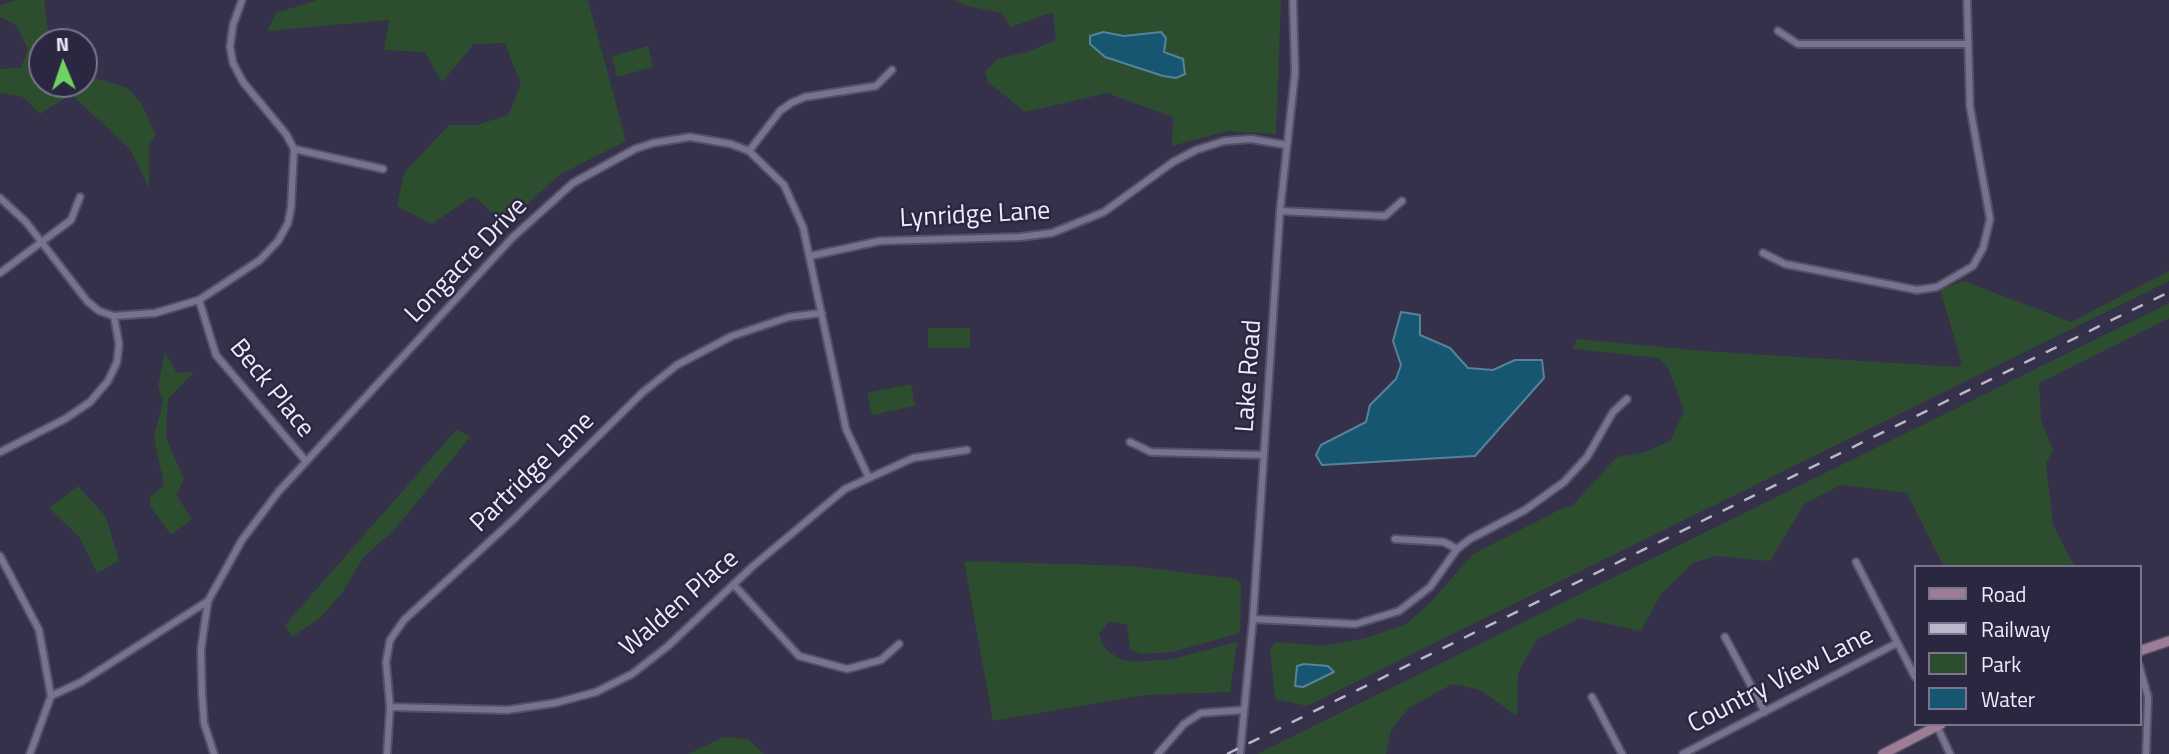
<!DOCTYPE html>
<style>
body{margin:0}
#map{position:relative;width:2169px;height:754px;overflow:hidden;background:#36314b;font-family:"Titillium Web",sans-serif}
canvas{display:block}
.legend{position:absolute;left:1914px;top:565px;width:228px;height:161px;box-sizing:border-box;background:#2c2741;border:2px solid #79758c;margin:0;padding:9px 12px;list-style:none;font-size:21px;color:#edebfc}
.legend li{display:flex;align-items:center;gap:14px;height:35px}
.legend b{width:35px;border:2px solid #79758c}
.north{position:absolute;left:28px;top:28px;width:70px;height:70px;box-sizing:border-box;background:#2c2741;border:2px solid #79758c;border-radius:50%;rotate:358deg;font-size:19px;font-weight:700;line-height:28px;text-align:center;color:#edebfc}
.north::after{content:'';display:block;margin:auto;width:24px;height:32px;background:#6ed360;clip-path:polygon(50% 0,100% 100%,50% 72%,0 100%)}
</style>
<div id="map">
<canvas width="2169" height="754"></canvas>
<ul class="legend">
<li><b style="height:9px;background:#9d7c95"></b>Road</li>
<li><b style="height:9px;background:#bbb8cb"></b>Railway</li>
<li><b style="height:19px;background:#2d4d2f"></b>Park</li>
<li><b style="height:19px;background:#165670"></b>Water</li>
</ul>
<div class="north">N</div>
</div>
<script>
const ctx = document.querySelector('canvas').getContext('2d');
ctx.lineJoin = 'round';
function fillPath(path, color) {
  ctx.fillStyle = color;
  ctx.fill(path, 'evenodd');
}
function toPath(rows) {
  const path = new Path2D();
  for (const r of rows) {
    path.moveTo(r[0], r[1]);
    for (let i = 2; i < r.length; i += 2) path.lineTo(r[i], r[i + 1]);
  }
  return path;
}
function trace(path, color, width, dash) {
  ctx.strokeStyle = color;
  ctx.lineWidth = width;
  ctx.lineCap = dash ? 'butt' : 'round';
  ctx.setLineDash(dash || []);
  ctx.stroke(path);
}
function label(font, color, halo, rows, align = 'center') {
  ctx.font = font + ' "Titillium Web",sans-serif';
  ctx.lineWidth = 5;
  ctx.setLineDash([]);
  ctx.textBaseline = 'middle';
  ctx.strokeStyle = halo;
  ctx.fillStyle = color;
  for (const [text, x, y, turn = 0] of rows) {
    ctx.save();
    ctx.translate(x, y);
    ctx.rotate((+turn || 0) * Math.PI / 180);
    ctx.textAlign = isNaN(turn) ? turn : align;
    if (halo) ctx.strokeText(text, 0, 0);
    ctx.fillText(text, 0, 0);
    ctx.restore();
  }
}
fillPath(toPath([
 [17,0,44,0,49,42,42,42,42,84,84,84,84,75,128,88,141,103,156,135,149,145,149,188,130,149,71,94,40,114,23,97,0,93,0,69,21,68,28,49,16,25,0,17,0,5],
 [317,0,588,0,626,141,559,175,506,224,473,196,432,224,397,206,404,173,449,125,477,125,508,115,521,84,505,43,474,44,442,82,425,52,384,50,389,20,267,31,276,13],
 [953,0,1281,0,1276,134,1228,131,1172,146,1173,117,1107,93,1025,112,988,82,985,72,997,59,1027,52,1056,40,1053,12,1011,27,1002,13,967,6],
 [1103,32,1136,36,1182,59,1141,69,1105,57],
 [648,46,653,67,617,77,612,56],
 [2169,271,2169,281,1307,706,1275,699,1270,649,1276,642,1323,646,1366,638,1406,624,1431,602,1473,554,1567,506,1570,508,1617,457,1646,452,1671,440,1684,411,1668,367,1658,358,1573,349,1577,339,1704,351,1958,367,1962,364,1940,289,1964,281,2071,322],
 [2169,303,2169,318,2039,383,2041,420,2053,451,2046,463,2053,525,2075,567,1944,567,1907,493,1841,485,1804,504,1770,561,1716,556,1693,563,1661,594,1641,631,1580,618,1537,639,1518,673,1517,716,1480,690,1452,684,1409,708,1391,730,1386,754,1257,754],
 [928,328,970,328,970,348,928,348],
 [165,352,177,373,194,372,168,399,166,437,184,479,176,495,192,519,171,535,150,506,150,497,164,485,154,437,163,401,158,387],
 [911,384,915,406,872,415,867,393],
 [457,429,470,437,395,529,363,558,342,593,321,617,292,637,285,625],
 [78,486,106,517,119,561,97,573,80,538,49,508],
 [964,561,1131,566,1237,579,1241,585,1240,631,1237,634,1172,652,1142,654,1130,650,1127,624,1109,622,1099,633,1103,645,1109,652,1122,660,1136,662,1172,659,1237,642,1230,692,1145,695,993,721],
 [724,737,748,739,764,754,688,754]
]), '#2d4d2f');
const water = toPath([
 [1103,32,1124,36,1161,32,1166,38,1164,52,1183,59,1185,74,1176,78,1163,76,1105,57,1090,44,1090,36,1103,32],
 [1401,312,1420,315,1420,335,1450,348,1468,368,1493,370,1515,360,1542,360,1544,378,1475,456,1322,465,1316,455,1321,445,1366,422,1370,405,1396,379,1401,365,1393,341,1401,312],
 [1304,664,1328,666,1334,672,1303,687,1295,686,1297,666,1304,664]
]);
fillPath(water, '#165670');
trace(water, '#56839a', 2);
const street = toPath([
 [242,0,233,25,230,47,233,63,243,82,286,134,294,149,383,169],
 [1778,31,1798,44,1967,44],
 [749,151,780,111,791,103,805,97,876,86,892,70],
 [0,198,26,222,87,301,99,311,114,316,155,313,199,300,260,260,278,241,288,223,291,208,294,149],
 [1280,211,1385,216,1402,201],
 [1763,253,1785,264,1917,290,1937,287,1973,266,1983,248,1990,219,1970,107,1967,0],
 [810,256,880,241,1020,237,1052,233,1104,212,1173,162,1196,150,1224,141,1251,139,1286,145],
 [0,273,71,220,80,197],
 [199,300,216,355,305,460],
 [1130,442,1151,452,1264,455],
 [0,452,65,419,90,402,108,381,117,362,119,344,114,316],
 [1395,539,1444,542,1457,549],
 [0,556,39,630,51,696],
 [1856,562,1915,677],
 [734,585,799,656,847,669,881,660,899,644],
 [208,601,201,649,202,694,204,723,214,754],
 [1253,619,1356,624,1399,611,1430,587,1457,549,1470,539,1525,510,1564,482,1587,457,1613,412,1627,399],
 [1725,637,1765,712],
 [2139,665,2148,697,2146,754],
 [1592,697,1622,754],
 [390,707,507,710,555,703,596,692,632,674,668,646,753,566,845,489,913,458,967,450],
 [1936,724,1950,754],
 [30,754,51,696,81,682,208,601,242,540,279,491,513,237,573,183,635,149,653,143,690,137,731,144,749,151,784,185,803,227,846,429,868,476],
 [387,754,390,707,386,662,390,640,404,620,513,520,643,392,677,365,732,336,789,317,822,313],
 [1158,754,1184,724,1201,713,1244,710],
 [1240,754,1253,619,1280,211,1295,73,1293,0],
 [1683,754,1897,643]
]);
const secondary = toPath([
 [2139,651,2169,641],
 [1883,754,1941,724]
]);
trace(street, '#545066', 10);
trace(secondary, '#545066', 12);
trace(street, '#777290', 6);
trace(secondary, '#9d7c95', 9);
trace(toPath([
 [1227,754,2169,292]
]), '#bbb8cb', 2.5, [12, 12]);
label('26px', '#edebfc', '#2c2741', [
 ["Lynridge Lane",975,216,-3],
 ["Longacre Drive",467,261,-46],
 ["Lake Road",1250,376,-86],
 ["Beck Place",271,389,51],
 ["Partridge Lane",533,473,-44],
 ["Walden Place",680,604,-41],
 ["Country View Lane",1781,681,-27]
]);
</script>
